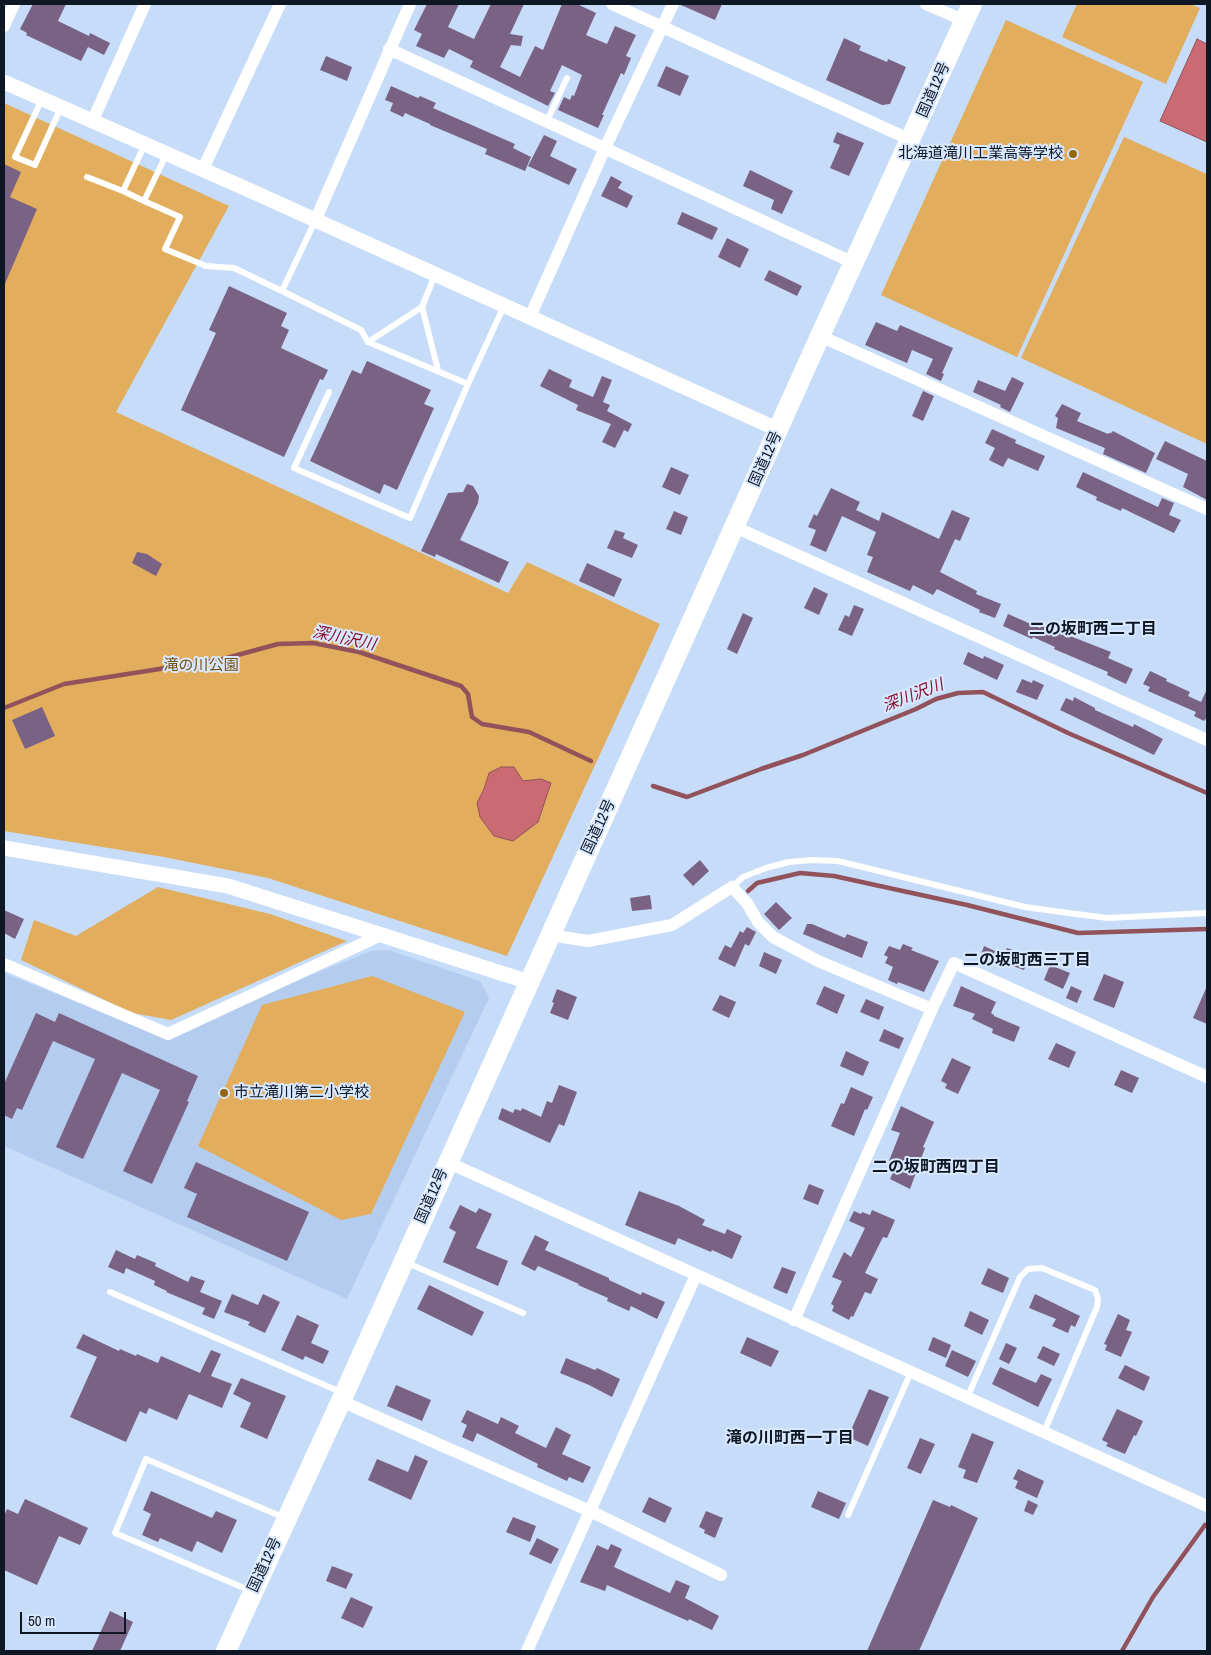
<!DOCTYPE html>
<meta charset="utf-8">
<style>
body{margin:0}
#map{position:relative;width:1211px;height:1655px;overflow:hidden;background:#c6dcf9;font-family:"Archivo Narrow",sans-serif}
canvas{display:block}
.frame{position:absolute;inset:0;border:5px solid #0e1724;pointer-events:none}
.scale{position:absolute;left:20px;top:1612px;width:106px;height:22px;box-sizing:border-box;border:2px solid #0e1724;border-top:0;padding-left:6px;font-size:15px;line-height:18px;white-space:nowrap;color:#0e1724;-webkit-text-stroke:4px #d8e8ff;paint-order:stroke}
</style>
<div id="map">
<canvas width="1211" height="1655"></canvas>
<div class="frame"></div>
<div class="scale">50 m</div>
</div>
<script>
const ctx = document.querySelector('canvas').getContext('2d');
ctx.lineJoin = 'round';
function fillPath(path, color) {
  ctx.fillStyle = color;
  ctx.fill(path, 'evenodd');
}
function toPath(rows) {
  const path = new Path2D();
  for (const r of rows) {
    path.moveTo(r[0], r[1]);
    for (let i = 2; i < r.length; i += 2) path.lineTo(r[i], r[i + 1]);
  }
  return path;
}
function trace(path, color, width, dash) {
  ctx.strokeStyle = color;
  ctx.lineWidth = width;
  ctx.lineCap = dash ? 'butt' : 'round';
  ctx.setLineDash(dash || []);
  ctx.stroke(path);
}
function label(font, color, halo, rows, align = 'center') {
  ctx.font = font + ' "Archivo Narrow","Noto Sans JP",sans-serif';
  ctx.lineWidth = 4;
  ctx.setLineDash([]);
  ctx.textBaseline = 'middle';
  ctx.strokeStyle = halo;
  ctx.fillStyle = color;
  for (const [text, x, y, turn = 0] of rows) {
    ctx.save();
    ctx.translate(x, y);
    ctx.rotate((+turn || 0) * Math.PI / 180);
    ctx.textAlign = isNaN(turn) ? turn : align;
    if (halo) ctx.strokeText(text, 0, 0);
    ctx.fillText(text, 0, 0);
    ctx.restore();
  }
}
fillPath(toPath([
 [388,950,480,981,489,998,347,1299,4,1146,4,973,170,1040,256,997,371,951]
]), '#b4cdef');
fillPath(toPath([
 [1077,4,1190,4,1200,8,1166,84,1062,37],
 [1006,20,1143,82,1017,357,881,295],
 [4,103,229,206,116,412,508,593,527,562,660,624,507,956,268,878,164,857,4,831],
 [1124,137,1207,174,1207,444,1021,358],
 [158,887,270,914,347,941,171,1020,132,1013,21,960,34,920,76,936],
 [372,976,465,1012,371,1214,341,1220,198,1146,262,1005]
]), '#e2ad5c');
const water = toPath([
 [1197,39,1207,44,1207,142,1160,121,1197,39],
 [501,767,514,767,523,781,541,779,551,783,538,822,513,841,494,836,480,817,477,803,484,789,489,773,501,767]
]);
fillPath(water, '#ca6b73');
trace(water, '#92525b', 1);
trace(toPath([
 [4,708,64,684,223,659,278,644,313,643,359,652,461,686,468,694,472,717,482,724,529,732,591,761],
 [653,786,687,797,761,769,803,755,916,709,936,699,958,693,983,692,1068,733,1207,793],
 [748,891,757,883,800,873,834,876,967,905,1078,933,1207,929],
 [1122,1651,1153,1597,1205,1525]
]), '#92525b', 4.5);
fillPath(toPath([
 [33,4,66,4,58,21,89,36,90,33,110,43,104,55,88,47,81,61,26,35,27,33,20,29],
 [427,4,459,4,448,27,474,39,491,4,524,4,510,34,523,36,521,46,511,45,500,67,520,77,535,46,543,50,562,4,577,4,596,13,586,35,607,44,615,26,636,35,626,56,631,58,624,75,621,73,602,115,604,115,598,128,558,110,564,97,570,100,572,95,574,96,582,75,562,65,550,91,555,93,548,106,470,67,473,61,449,49,444,58,416,46,422,34,414,30],
 [681,4,722,4,715,20,681,5],
 [844,38,861,46,859,50,887,62,888,59,906,67,890,104,882,105,826,80],
 [326,56,352,67,347,81,320,70],
 [666,66,689,76,680,96,657,86],
 [391,86,418,98,420,96,436,103,433,108,515,144,513,148,531,157,525,171,485,154,487,149,430,125,430,124,405,113,403,117,390,111,393,103,385,100],
 [837,132,864,143,849,176,830,168,840,145,833,142],
 [544,135,557,141,550,156,577,169,569,185,528,166],
 [4,164,21,172,10,197,37,209,4,286],
 [750,170,793,191,782,214,771,209,774,200,743,186],
 [611,176,622,182,618,188,633,196,627,208,601,196],
 [682,212,718,228,712,240,677,224],
 [727,238,749,249,740,268,718,257],
 [769,270,802,286,797,296,764,280],
 [229,286,287,313,281,326,289,330,281,348,328,370,323,380,320,379,284,457,181,410,216,333,209,330],
 [876,322,897,331,900,325,953,348,942,373,944,374,941,381,926,374,933,359,912,350,907,363,865,345],
 [367,361,431,390,424,404,434,408,397,490,384,484,380,494,310,461,352,370,361,374],
 [549,369,572,380,569,387,593,397,602,376,612,380,603,402,610,405,607,411,632,424,628,432,624,430,615,448,602,442,611,424,576,410,578,405,540,386],
 [1012,377,1024,383,1010,412,1000,407,1001,405,973,392,978,380,1005,391],
 [923,391,934,396,923,421,912,416],
 [1062,404,1081,413,1077,421,1108,434,1109,433,1111,433,1113,431,1155,453,1146,473,1103,454,1105,448,1056,428,1058,418,1055,416],
 [992,429,1016,440,1015,443,1045,456,1038,471,1008,458,1003,467,989,460,995,448,985,443],
 [1165,441,1207,461,1207,500,1183,487,1188,474,1156,459],
 [671,467,689,475,680,495,662,487],
 [1083,472,1158,507,1162,498,1174,503,1169,515,1181,520,1174,533,1122,508,1121,511,1096,500,1097,497,1076,487],
 [467,484,473,486,479,496,478,503,460,540,509,562,499,583,436,554,435,557,421,551,448,493,463,492],
 [831,488,860,502,856,510,879,521,882,512,939,539,952,510,970,518,960,541,955,539,940,572,977,591,976,594,1001,604,995,618,979,612,980,610,937,589,933,595,913,585,910,591,867,572,873,557,867,555,876,532,842,516,826,552,810,545,816,530,808,527,814,514,817,516],
 [674,511,688,517,681,535,666,529],
 [615,530,625,533,623,538,638,545,632,558,607,548],
 [137,552,147,554,162,564,156,576,132,563],
 [587,563,622,579,614,597,579,581],
 [814,587,828,594,819,615,804,608],
 [854,605,864,609,852,636,838,630,845,615,849,617],
 [743,613,753,618,737,654,727,649],
 [1008,614,1040,628,1042,625,1111,652,1108,658,1133,669,1126,684,1107,675,1108,672,1054,649,1055,647,1033,637,1032,639,1003,626],
 [968,652,983,659,984,656,1004,665,997,680,963,664],
 [1150,671,1167,679,1166,681,1190,692,1188,696,1201,702,1207,689,1207,717,1204,721,1194,716,1196,712,1148,691,1150,687,1143,684],
 [1022,679,1032,683,1033,680,1044,685,1037,700,1016,692],
 [1074,697,1095,708,1095,710,1133,727,1134,724,1163,739,1154,755,1060,710,1066,698,1073,701],
 [42,707,55,736,25,749,12,720],
 [700,860,709,871,693,886,683,875],
 [650,895,652,909,632,911,630,898],
 [776,902,792,918,779,930,764,914],
 [4,910,24,919,15,939,4,933],
 [807,924,812,924,845,938,847,934,868,942,862,958,803,934],
 [747,927,756,932,749,946,745,944,735,967,718,959,725,945,731,948,740,931,743,933],
 [903,944,913,948,911,950,939,961,924,992,898,982,897,984,888,980,893,967,885,963,888,957,884,955,889,946,900,950],
 [984,946,995,951,990,964,979,960],
 [1007,948,1029,956,1024,970,1002,962],
 [764,952,782,960,776,974,759,966],
 [1050,965,1070,973,1063,989,1044,980],
 [1104,974,1124,982,1114,1008,1093,1000],
 [824,986,845,995,837,1014,816,1004],
 [961,986,996,1002,991,1013,994,1015,994,1016,1020,1027,1014,1042,992,1033,993,1029,972,1019,975,1014,953,1006],
 [1071,986,1082,991,1077,1003,1066,998],
 [1207,986,1207,1024,1193,1018],
 [557,989,577,997,568,1020,550,1013,554,1003,552,1002],
 [720,995,736,1002,729,1018,712,1010],
 [866,999,884,1007,879,1020,860,1012],
 [36,1013,55,1022,59,1013,198,1076,187,1101,189,1102,152,1184,123,1171,160,1090,122,1073,83,1159,56,1147,95,1059,53,1041,22,1110,17,1108,12,1119,4,1115,4,1084],
 [884,1029,904,1038,899,1049,879,1041],
 [1056,1043,1076,1052,1069,1068,1048,1059],
 [846,1051,869,1062,863,1076,840,1066],
 [952,1058,971,1067,958,1094,945,1088,947,1084,941,1081],
 [1121,1070,1139,1078,1132,1093,1114,1085],
 [559,1085,577,1092,564,1126,559,1124,550,1143,498,1119,502,1108,513,1113,515,1109,521,1111,522,1108,541,1117,547,1101,552,1103],
 [851,1087,873,1097,867,1110,865,1109,854,1136,831,1126,841,1103,844,1104],
 [901,1106,934,1122,923,1147,925,1148,910,1189,890,1179,897,1164,889,1161,900,1133,891,1130],
 [196,1162,309,1212,287,1261,187,1217,197,1194,184,1188],
 [809,1184,824,1190,818,1205,803,1199],
 [639,1191,679,1206,705,1220,702,1225,725,1234,727,1229,742,1236,732,1259,712,1250,711,1252,678,1238,675,1245,625,1225],
 [460,1205,476,1213,479,1208,492,1214,476,1248,508,1261,498,1286,443,1262,456,1232,449,1228],
 [872,1210,895,1220,887,1238,883,1237,865,1273,878,1279,871,1294,865,1292,853,1317,851,1316,849,1320,832,1311,834,1306,831,1304,842,1281,832,1277,844,1252,851,1257,865,1228,849,1221,854,1211,861,1214,862,1212,870,1215],
 [535,1235,549,1242,545,1250,609,1278,609,1280,641,1295,642,1292,665,1302,657,1319,631,1306,629,1311,607,1301,608,1298,578,1285,579,1284,538,1266,535,1271,521,1264],
 [116,1250,135,1259,137,1255,156,1263,155,1266,188,1282,191,1276,205,1281,200,1292,222,1301,214,1319,202,1314,205,1308,166,1292,167,1291,154,1285,155,1281,126,1268,124,1274,108,1267],
 [782,1267,796,1272,787,1294,773,1288],
 [988,1268,1009,1278,1003,1293,981,1284],
 [429,1285,484,1312,472,1336,417,1309],
 [232,1294,258,1305,263,1294,280,1302,265,1333,248,1325,250,1322,224,1312],
 [1035,1294,1080,1316,1075,1327,1071,1325,1068,1333,1052,1326,1056,1319,1029,1308],
 [970,1311,989,1320,982,1335,964,1326],
 [1118,1314,1130,1320,1126,1330,1132,1332,1121,1357,1105,1350,1107,1345,1104,1344],
 [297,1315,319,1325,311,1343,329,1351,323,1364,305,1356,303,1360,281,1350],
 [83,1334,119,1351,120,1349,136,1356,137,1354,158,1363,161,1356,200,1373,211,1350,221,1354,211,1376,232,1384,222,1408,189,1394,177,1420,149,1408,146,1414,140,1411,126,1442,70,1417,97,1357,76,1348],
 [747,1337,779,1351,771,1367,740,1353],
 [933,1337,951,1345,946,1358,928,1350],
 [1006,1343,1017,1348,1009,1364,999,1359],
 [1043,1346,1060,1354,1054,1366,1037,1358],
 [952,1350,976,1361,968,1377,945,1366],
 [566,1358,595,1370,597,1368,620,1379,612,1397,589,1385,560,1373],
 [1125,1365,1150,1377,1144,1391,1118,1378],
 [1000,1367,1036,1383,1041,1374,1052,1379,1038,1407,992,1384],
 [241,1378,286,1396,267,1439,240,1427,251,1403,233,1394],
 [396,1385,431,1400,422,1421,387,1406],
 [869,1389,889,1397,868,1446,848,1437],
 [1117,1409,1143,1421,1136,1436,1134,1435,1125,1454,1106,1446,1108,1443,1102,1440],
 [467,1410,498,1424,501,1417,519,1426,515,1433,546,1448,556,1427,571,1435,562,1454,591,1467,583,1483,569,1477,567,1481,537,1467,538,1464,477,1433,473,1442,462,1437,467,1425,461,1422],
 [972,1433,994,1442,977,1483,963,1478,966,1470,958,1467],
 [920,1438,935,1444,921,1474,907,1468],
 [415,1455,428,1461,411,1500,368,1480,377,1459,408,1472],
 [1018,1469,1044,1481,1037,1498,1015,1488,1018,1481,1013,1479],
 [151,1491,212,1518,216,1511,237,1520,222,1553,197,1541,192,1552,160,1538,158,1542,142,1535,151,1514,143,1510],
 [818,1491,846,1503,839,1519,811,1507],
 [649,1497,672,1508,665,1523,642,1512],
 [25,1499,88,1528,80,1545,59,1536,37,1585,4,1570,4,1516,7,1509,18,1514],
 [933,1500,950,1507,951,1505,978,1518,919,1651,867,1651],
 [1028,1500,1038,1505,1033,1515,1024,1511],
 [706,1511,723,1518,715,1538,704,1533,705,1530,699,1527],
 [513,1517,536,1526,530,1542,506,1532],
 [537,1538,559,1549,551,1564,529,1554],
 [611,1544,622,1549,614,1567,670,1593,676,1580,690,1586,685,1598,719,1616,712,1630,689,1619,688,1621,607,1585,605,1591,580,1582,597,1545,608,1550],
 [332,1566,353,1574,346,1589,326,1581],
 [351,1597,373,1607,363,1628,341,1618],
 [110,1611,133,1622,120,1651,92,1651]
]), '#7a6284');
trace(toPath([
 [42,99,15,157,35,165,61,107],
 [547,121,567,78],
 [145,144,123,191,144,201,166,155],
 [87,177,123,191],
 [144,201,180,217,165,249,206,266,234,268,282,291],
 [315,221,282,291,361,330,368,342,468,384,410,518,294,468,329,392],
 [435,275,422,307,438,370],
 [368,342,422,307],
 [468,384,504,306],
 [732,887,743,877,766,868,789,862,812,860,838,861,1025,907,1076,914,1108,918,1207,913],
 [405,1262,523,1313],
 [110,1292,343,1393],
 [967,1398,1020,1277,1028,1269,1042,1268,1095,1290,1098,1299,1097,1307,1044,1432],
 [848,1515,911,1372],
 [251,1591,115,1533,146,1459,285,1518]
]), '#fff', 6);
trace(toPath([
 [612,4,911,140],
 [926,4,965,21],
 [4,26,14,4],
 [389,49,854,263],
 [92,122,145,4],
 [203,169,280,4],
 [315,221,410,4],
 [530,317,605,148,673,4],
 [820,336,1207,509],
 [735,527,1207,740],
 [550,935,588,941,672,925,732,887,747,903,758,922,773,937,818,961,932,1009,794,1320],
 [4,964,168,1034,381,935],
 [932,1009,954,963,1207,1077],
 [447,1162,1207,1506],
 [341,1401,590,1511,721,1575],
 [527,1651,696,1275]
]), '#fff', 12);
trace(toPath([
 [4,82,249,190,779,430],
 [4,848,228,886,529,982]
]), '#fff', 15);
trace(toPath([
 [226,1651,341,1401,820,336,972,4]
]), '#fff', 20);
for (const [x, y, r, color] of [
 [1073,154,5,"#946613"],
 [224,1093,5,"#946613"]
]) {
  const dot = new Path2D();
  dot.arc(x, y, r, 0, 2 * Math.PI);
  ctx.fillStyle = color;
  ctx.fill(dot);
  trace(dot, '#d8e8ff', 2);
}
label('15px', '#0e1724', '#d8e8ff', [
 ["国道12号",934,90,-66],
 ["国道12号",766,459,-66],
 ["国道12号",599,827,-65],
 ["国道12号",432,1196,-66],
 ["国道12号",265,1565,-65]
]);
label('15px', '#0e1724', '#d8e8ff', [
 ["北海道滝川工業高等学校",1063,154],
 ["市立滝川第二小学校",234,1093,"left"]
], 'right');
label('15px', '#74500f', '#d8e8ff', [
 ["滝の川公園",201,666]
]);
label('bold 16px', '#0e1724', '#d8e8ff', [
 ["二の坂町西二丁目",1093,630],
 ["二の坂町西三丁目",1027,961],
 ["二の坂町西四丁目",936,1168],
 ["滝の川町西一丁目",790,1439]
]);
label('italic 16px', '#87102c', '#d8e8ff', [
 ["深川沢川",344,639,12],
 ["深川沢川",913,696,-21]
]);
</script>
